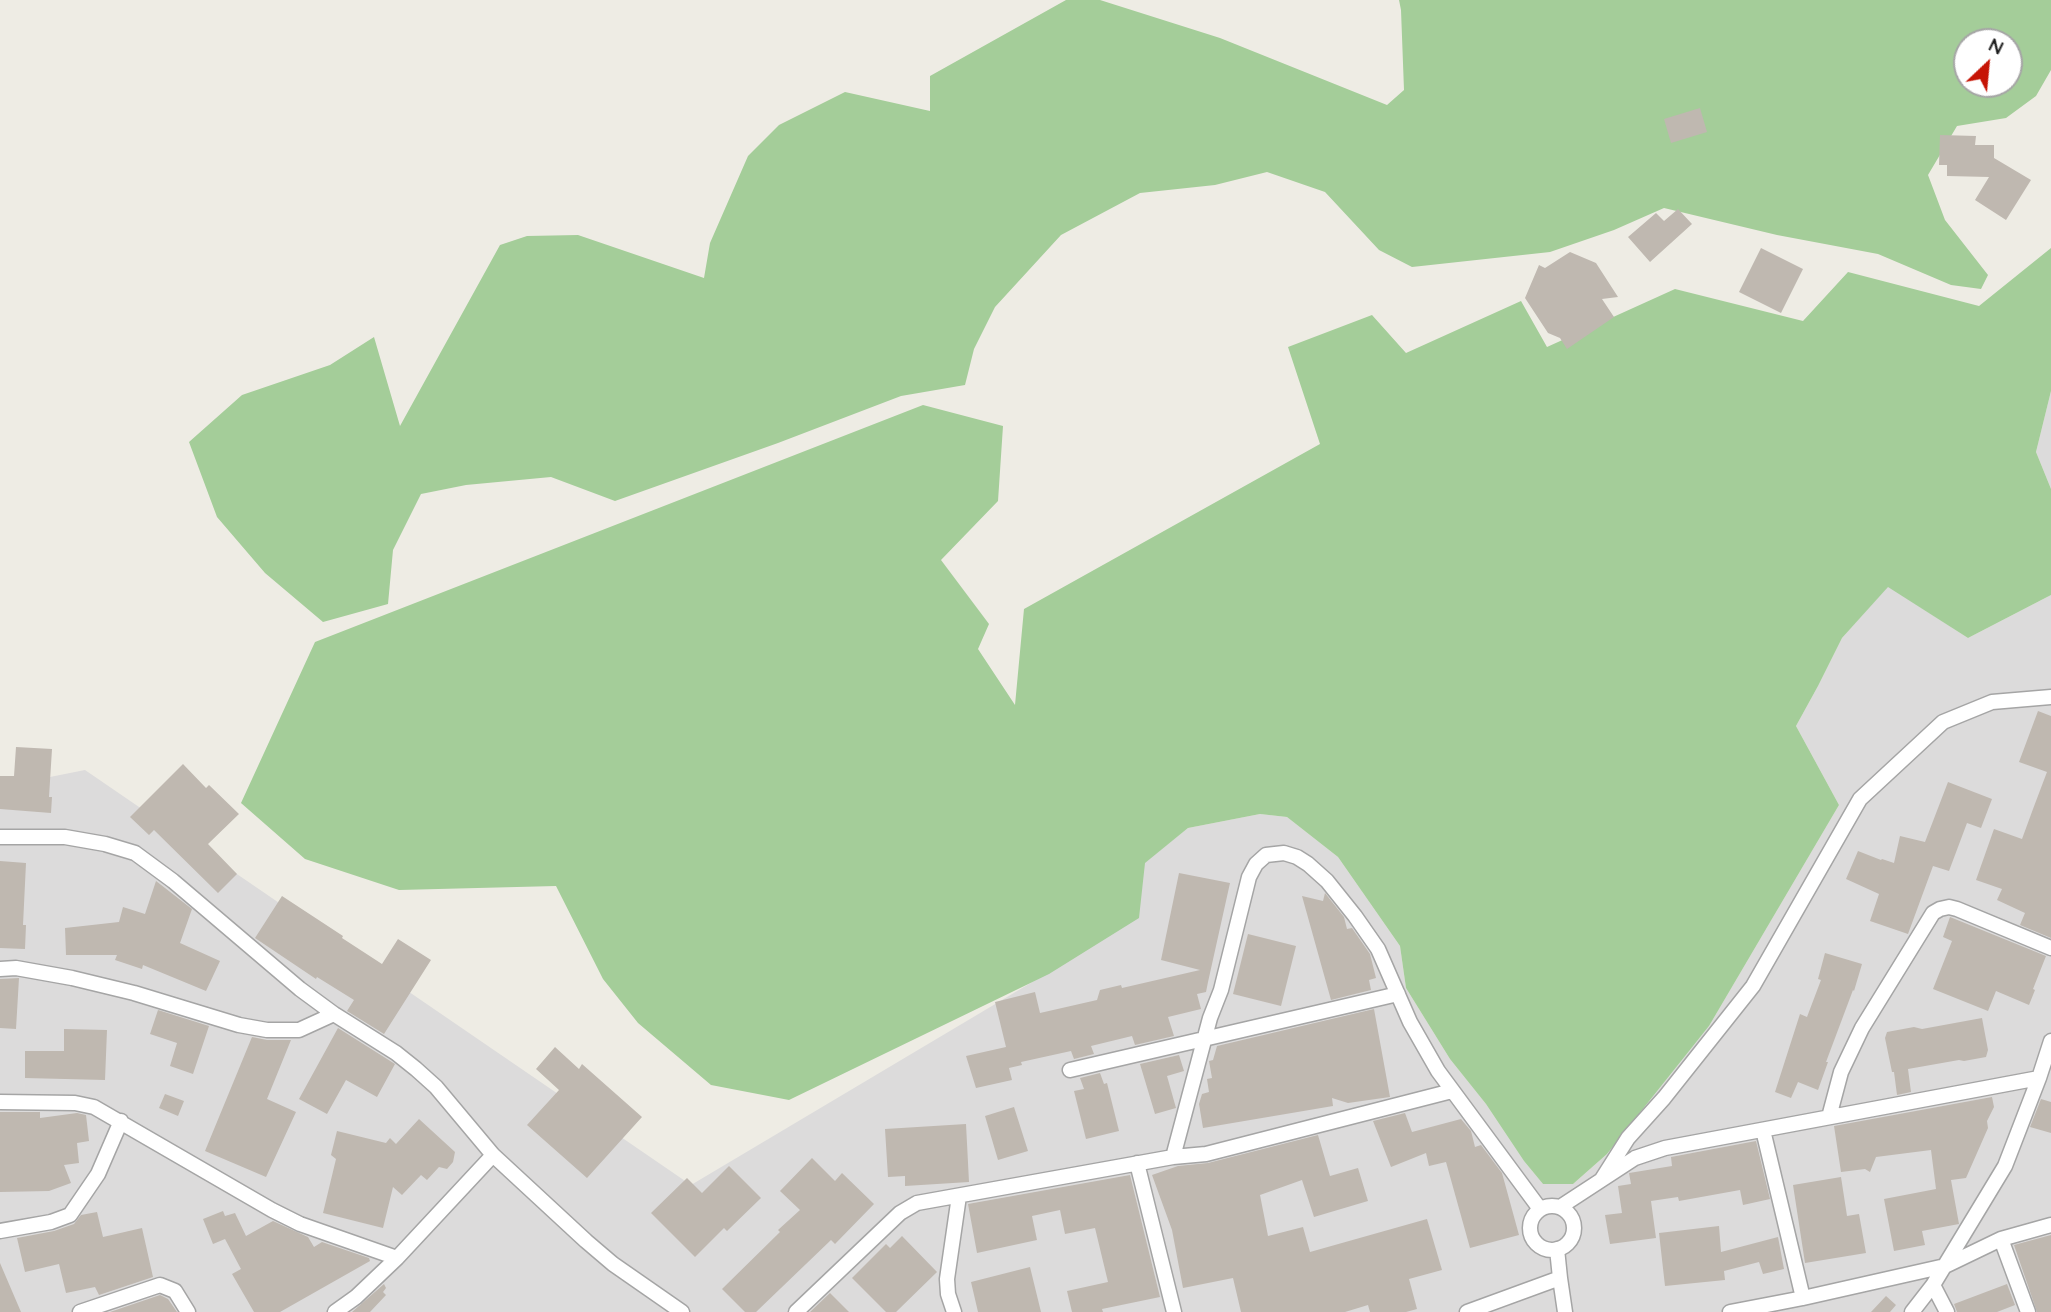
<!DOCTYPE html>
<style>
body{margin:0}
#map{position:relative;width:2051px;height:1312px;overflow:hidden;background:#eeece4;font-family:Quicksand,sans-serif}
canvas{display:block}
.north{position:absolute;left:1953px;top:28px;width:70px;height:70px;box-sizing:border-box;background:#fff;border:2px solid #a5a5a5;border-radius:50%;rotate:26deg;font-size:19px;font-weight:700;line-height:28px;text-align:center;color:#1e1e1e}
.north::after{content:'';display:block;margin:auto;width:24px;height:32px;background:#c61405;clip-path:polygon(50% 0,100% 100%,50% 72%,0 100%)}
</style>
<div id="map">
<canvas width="2051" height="1312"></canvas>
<div class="north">N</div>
</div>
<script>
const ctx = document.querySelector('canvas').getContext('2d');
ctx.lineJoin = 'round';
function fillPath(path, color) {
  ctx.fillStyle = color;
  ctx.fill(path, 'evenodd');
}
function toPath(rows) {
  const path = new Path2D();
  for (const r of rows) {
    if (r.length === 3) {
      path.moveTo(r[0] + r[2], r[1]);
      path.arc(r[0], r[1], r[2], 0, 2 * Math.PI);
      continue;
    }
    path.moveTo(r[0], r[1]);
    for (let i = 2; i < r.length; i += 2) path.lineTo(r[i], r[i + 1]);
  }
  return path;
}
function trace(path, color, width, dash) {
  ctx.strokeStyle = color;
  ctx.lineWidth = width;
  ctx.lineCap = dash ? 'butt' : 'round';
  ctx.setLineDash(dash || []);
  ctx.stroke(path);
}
fillPath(toPath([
 [2051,391,2051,489,2036,452],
 [1888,586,1968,638,2051,595,2051,1312,0,1312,0,787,85,770,691,1185,1081,953,1145,862,1188,828,1260,814,1287,817,1338,857,1400,946,1406,988,1450,1059,1486,1104,1524,1161,1543,1184,1573,1184,1607,1154,1709,1026,1839,805,1796,726,1818,686,1842,638]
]), '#dcdbdb');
fillPath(toPath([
 [1066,0,1100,0,1220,38,1387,105,1404,90,1401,10,1399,0,2051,0,2051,70,2036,96,2006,118,1957,126,1928,175,1945,220,1988,275,1981,289,1951,285,1878,254,1777,235,1664,208,1614,230,1550,252,1412,267,1379,250,1325,192,1267,172,1215,185,1140,193,1061,235,995,307,974,349,965,385,901,396,778,443,615,501,551,477,466,485,421,494,393,550,388,604,323,622,265,573,217,517,189,442,242,395,330,365,374,337,400,426,500,245,527,236,578,235,704,278,710,243,748,156,779,125,845,92,930,111,930,76],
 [1967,42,2009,42,2009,84,1967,84],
 [2051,248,2051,391,2036,452,2051,489,2051,595,1968,638,1888,587,1842,638,1818,686,1796,726,1839,805,1709,1026,1607,1154,1573,1184,1543,1184,1524,1161,1486,1104,1450,1059,1406,988,1400,946,1338,857,1287,817,1260,814,1188,828,1145,863,1139,918,1049,974,789,1100,711,1085,638,1023,603,979,556,886,399,890,305,859,241,803,315,642,923,405,1003,426,998,501,941,560,989,624,978,649,1015,705,1024,609,1320,444,1288,347,1372,315,1406,353,1521,301,1547,347,1675,289,1803,321,1848,272,1979,306]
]), '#a4cd99');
fillPath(toPath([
 [1700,108,1707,132,1671,143,1664,119],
 [1940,135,1976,136,1975,145,1994,145,1994,158,2031,180,2006,220,1975,200,1989,177,1947,176,1947,165,1939,165],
 [1678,209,1692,224,1650,262,1628,237,1656,213,1664,221],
 [1761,248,1803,269,1781,313,1739,292],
 [1570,252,1596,263,1618,297,1602,299,1614,317,1567,349,1560,338,1548,333,1525,298,1539,265,1545,268],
 [2038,711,2051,716,2051,938,2020,925,2025,913,1997,900,2002,889,1976,880,1994,829,2022,839,2033,809,2047,772,2019,762],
 [16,747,52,749,49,797,52,797,51,813,0,809,0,776,14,776],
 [183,764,206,788,209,785,239,814,208,844,237,874,218,893,154,830,149,835,130,817],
 [1948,782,1992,799,1981,828,1967,823,1949,871,1933,866,1908,934,1870,921,1879,894,1846,879,1858,851,1881,860,1882,859,1894,863,1900,836,1925,842],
 [0,861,26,863,23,925,26,925,25,949,0,948],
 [1179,873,1230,883,1208,982,1206,992,1197,994,1201,1009,1168,1017,1174,1036,1135,1045,1132,1036,1091,1046,1094,1054,1074,1059,1071,1051,1021,1062,1022,1065,1009,1068,1012,1080,976,1088,966,1056,1006,1047,995,1002,1035,992,1040,1013,1097,1000,1100,990,1121,985,1122,988,1200,970,1161,960],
 [156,881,192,909,180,943,220,961,206,991,143,965,142,969,115,960,117,955,66,955,65,928,119,922,123,907,145,914],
 [1325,893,1344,917,1347,929,1352,928,1370,954,1376,978,1369,980,1371,990,1331,1000,1302,896,1323,901],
 [282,896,343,936,342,938,382,964,398,939,431,960,384,1034,347,1011,354,1000,317,977,316,979,255,938],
 [1950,917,2046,956,2033,989,2035,990,2029,1005,1996,991,1988,1011,1933,989,1952,941,1943,937],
 [1248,934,1296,946,1281,1006,1233,994],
 [1825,953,1862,964,1854,991,1853,990,1826,1062,1828,1062,1818,1090,1798,1082,1791,1098,1775,1092,1800,1014,1807,1017,1821,980,1818,979],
 [19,978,16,1029,0,1028,0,979],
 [1374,1009,1390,1097,1348,1103,1332,1098,1333,1106,1203,1128,1199,1104,1202,1094,1209,1092,1207,1079,1212,1078,1209,1061,1213,1060,1217,1046],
 [158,1010,209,1026,193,1074,170,1066,177,1043,150,1034],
 [1982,1018,1988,1050,1986,1057,1964,1061,1959,1060,1908,1069,1911,1092,1897,1095,1894,1072,1892,1072,1885,1038,1887,1032,1914,1027,1922,1029],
 [338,1028,395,1064,377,1097,346,1080,327,1114,299,1099],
 [64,1029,107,1030,105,1080,25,1078,25,1051,64,1051],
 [252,1037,267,1040,291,1040,267,1099,296,1112,266,1177,205,1151],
 [555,1047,579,1069,582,1064,642,1117,587,1178,527,1125,559,1090,536,1069],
 [1179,1055,1184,1071,1167,1076,1176,1108,1155,1114,1140,1064],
 [1100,1073,1104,1084,1107,1083,1119,1131,1086,1139,1074,1091,1084,1089,1080,1078],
 [165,1094,184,1101,178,1116,159,1108],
 [1992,1097,1994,1107,1987,1121,1988,1128,1966,1178,1951,1180,1959,1224,1922,1231,1925,1245,1894,1251,1884,1199,1936,1189,1931,1150,1876,1157,1870,1172,1865,1169,1841,1172,1834,1126],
 [2041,1099,2051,1102,2051,1133,2030,1127],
 [1014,1107,1028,1151,998,1160,985,1116],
 [0,1112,40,1112,40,1118,77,1113,86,1115,89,1141,77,1143,79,1163,64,1165,71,1183,49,1191,0,1192],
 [1405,1113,1412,1132,1461,1119,1471,1131,1475,1147,1481,1145,1502,1173,1519,1235,1470,1248,1446,1162,1429,1166,1426,1153,1391,1167,1373,1121],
 [419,1119,455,1152,453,1162,447,1169,439,1167,427,1180,421,1175,402,1195,393,1187,383,1228,323,1213,336,1159,331,1155,337,1131,386,1143,390,1138,396,1144],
 [966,1124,969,1182,905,1186,905,1176,888,1177,885,1129],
 [1318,1135,1330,1176,1358,1168,1368,1201,1314,1217,1302,1180,1260,1195,1268,1236,1303,1227,1310,1252,1427,1219,1442,1270,1409,1279,1417,1309,1406,1312,1370,1312,1368,1305,1345,1312,1241,1312,1233,1278,1183,1288,1172,1230,1152,1175,1178,1166,1208,1163],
 [1756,1141,1770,1199,1743,1205,1740,1190,1679,1201,1678,1197,1651,1201,1656,1238,1610,1244,1605,1215,1622,1213,1618,1186,1631,1184,1629,1173,1672,1166,1671,1157],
 [812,1158,835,1181,842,1173,874,1204,835,1244,831,1240,756,1312,745,1312,722,1289,780,1232,778,1230,800,1210,780,1191],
 [729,1166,761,1198,727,1231,724,1228,695,1257,651,1213,687,1178,702,1193],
 [1130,1175,1160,1297,1102,1309,1103,1312,1072,1312,1067,1291,1108,1282,1095,1228,1065,1234,1060,1210,1032,1216,1037,1240,977,1253,968,1204],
 [1841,1177,1847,1216,1859,1214,1866,1253,1805,1263,1793,1185],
 [223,1211,225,1216,235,1213,246,1236,273,1221,308,1237,314,1247,322,1242,369,1258,370,1261,280,1312,254,1312,232,1274,241,1269,225,1239,213,1244,203,1219],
 [97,1212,103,1237,142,1228,153,1277,99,1295,95,1287,66,1293,59,1264,25,1272,17,1238,54,1231,74,1224,81,1215],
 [1719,1226,1721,1252,1778,1237,1784,1269,1763,1274,1759,1262,1724,1271,1725,1280,1665,1286,1659,1233],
 [2051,1235,2051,1312,2037,1312,2014,1245],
 [902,1236,937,1272,896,1312,886,1312,852,1278,886,1244,890,1248],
 [0,1263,21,1312,0,1312],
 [1030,1267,1041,1312,978,1312,971,1282],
 [384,1284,386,1288,383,1292,386,1295,370,1312,352,1312],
 [2007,1284,2015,1305,1997,1312,1957,1312,1954,1304],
 [830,1293,849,1312,810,1312],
 [160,1295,168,1299,177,1312,110,1312],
 [1886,1296,1896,1305,1890,1312,1871,1312]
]), '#bfb8b0');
const street = toPath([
 [0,837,65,837,105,844,135,853,173,881,300,989,334,1014,396,1053,416,1069,436,1087,493,1155,586,1241,613,1264,682,1312],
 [0,969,16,968,72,978,134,993,239,1025,267,1030,299,1030,334,1014],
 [1070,1070,1398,994],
 [0,1102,75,1103,94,1107,272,1210,300,1224,397,1258,493,1155],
 [1829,1117,1841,1072,1862,1028,1933,913,1940,909,1949,907,1957,909,2051,948],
 [1763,1130,1803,1298],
 [1173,1157,1210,1018,1221,990,1249,877,1256,864,1266,855,1284,853,1297,857,1308,864,1327,881,1355,916,1378,949,1410,1022,1438,1071,1540,1209],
 [1137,1163,1174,1312],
 [1602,1179,1628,1138,1664,1098,1753,986,1860,799,1943,722,1992,702,2051,697],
 [1552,1228,22],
 [1560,1207,1635,1158,1665,1148,2039,1078],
 [0,1231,51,1222,70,1215,98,1174,121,1121],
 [2001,1239,2028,1312],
 [1557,1249,1560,1278],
 [1933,1285,1947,1312],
 [80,1312,160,1285,175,1291,188,1312],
 [335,1312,356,1297,397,1258],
 [796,1312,900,1213,917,1203,1173,1157,1206,1154,1452,1091],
 [954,1312,948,1294,947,1279,959,1196],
 [1467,1312,1560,1278,1565,1312],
 [1730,1312,1803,1298,1945,1266,2001,1239,2051,1225],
 [1912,1312,1933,1285,2005,1166,2039,1078,2051,1041]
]);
trace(street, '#a5a5a5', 17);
trace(street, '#fff', 14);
</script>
